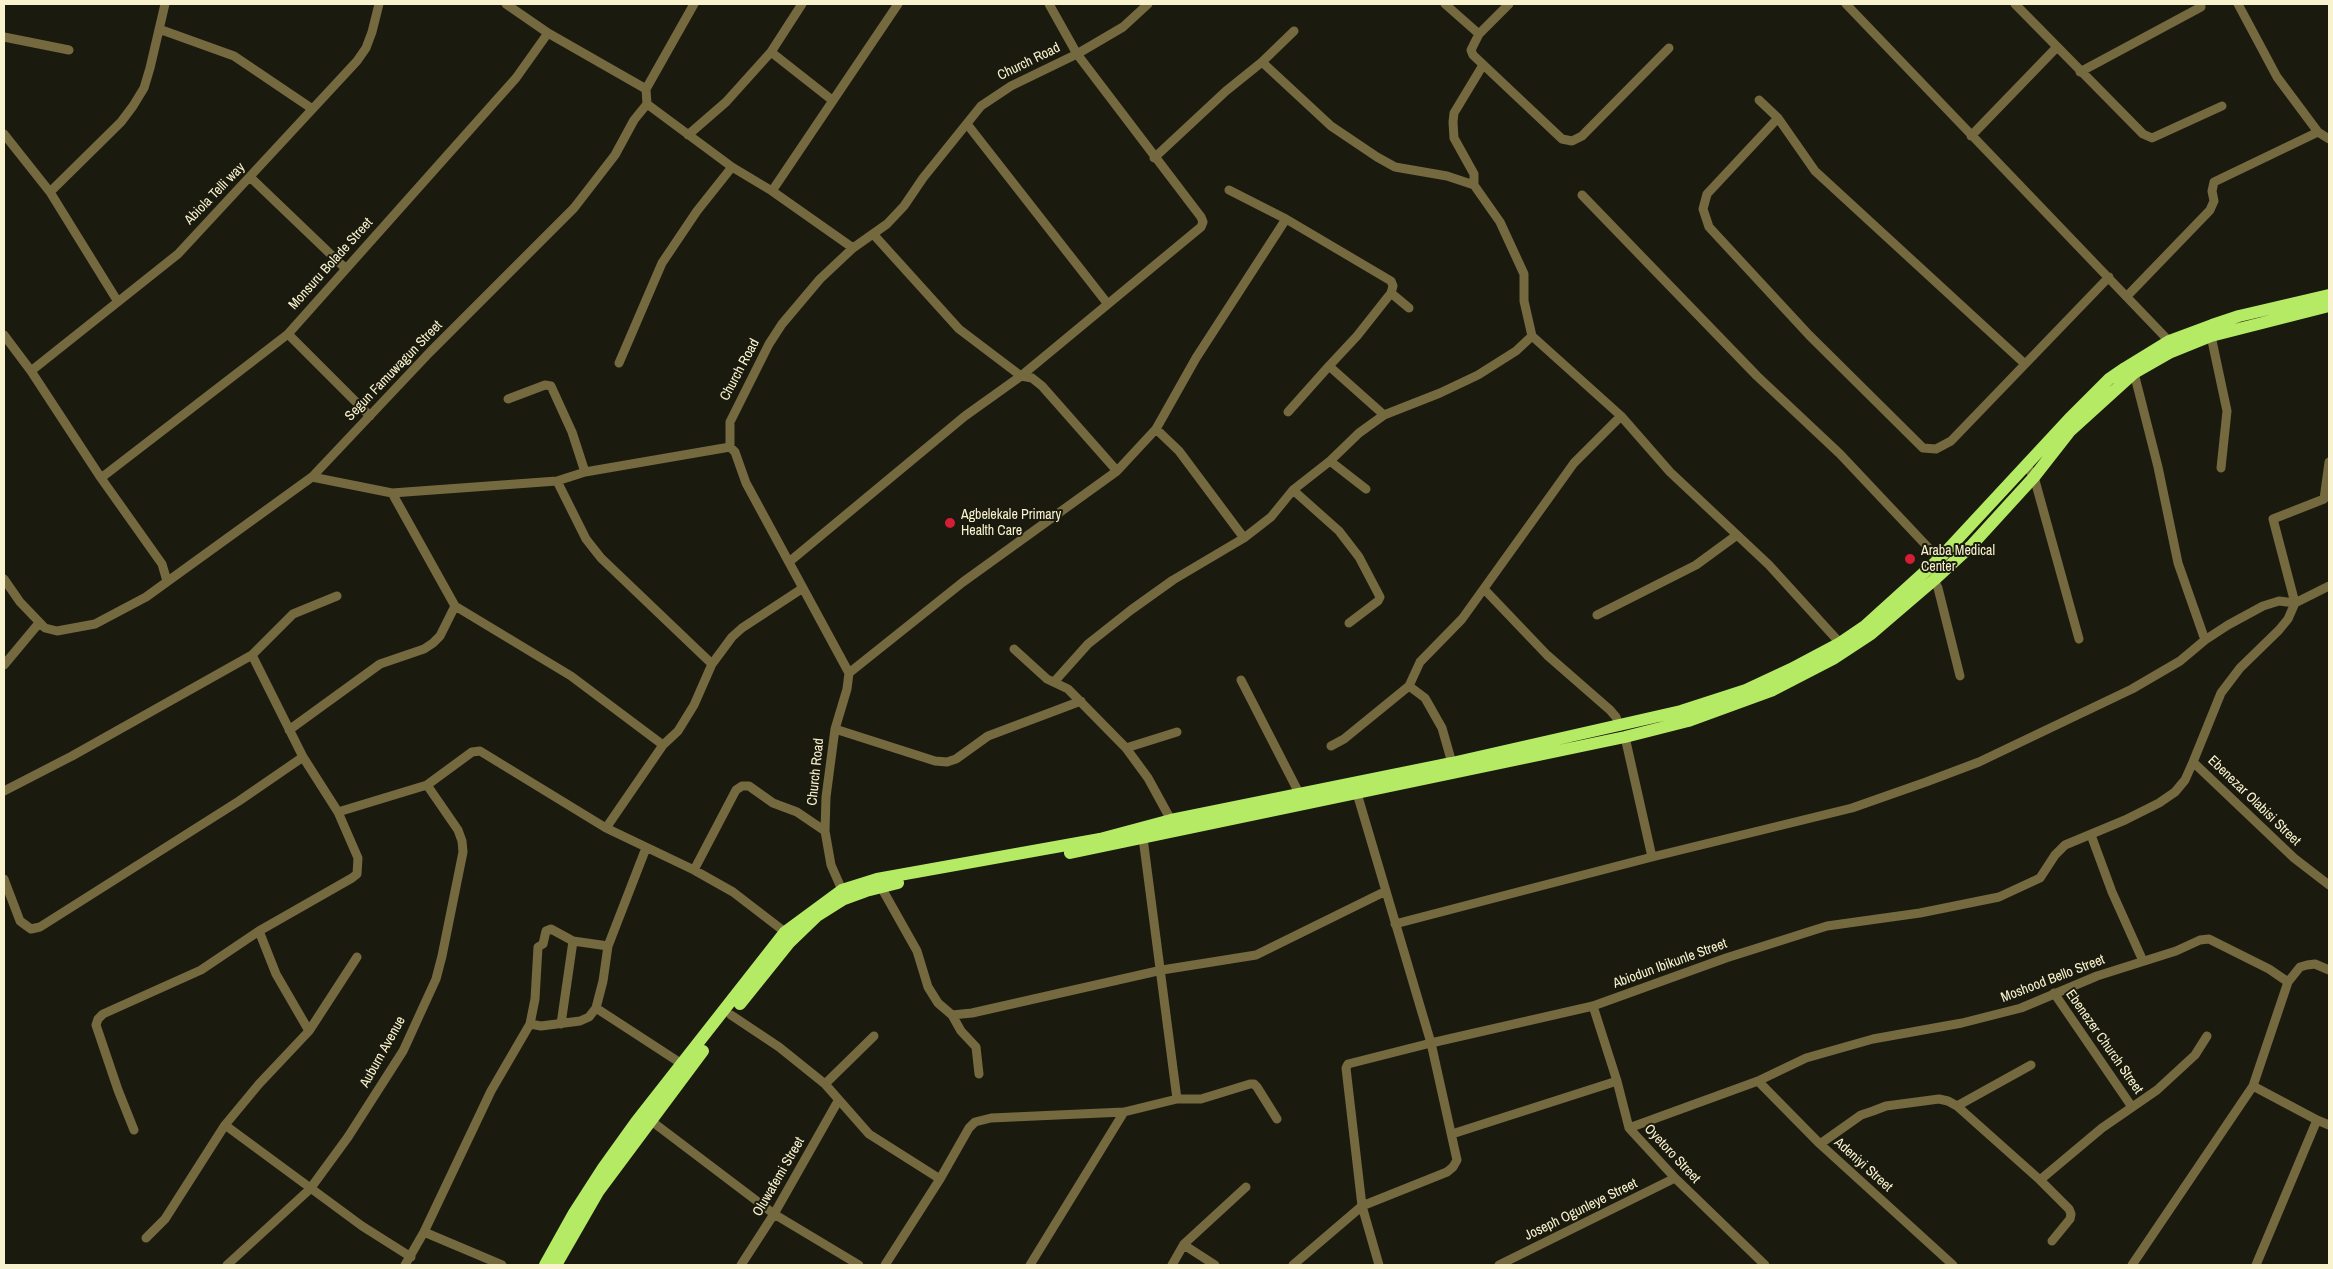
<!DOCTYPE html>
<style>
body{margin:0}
#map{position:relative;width:2333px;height:1269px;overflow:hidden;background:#1b1a0e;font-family:"Archivo Narrow",sans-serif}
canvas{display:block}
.frame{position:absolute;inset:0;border:5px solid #f8f3ce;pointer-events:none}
</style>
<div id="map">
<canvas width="2333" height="1269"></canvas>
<div class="frame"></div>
</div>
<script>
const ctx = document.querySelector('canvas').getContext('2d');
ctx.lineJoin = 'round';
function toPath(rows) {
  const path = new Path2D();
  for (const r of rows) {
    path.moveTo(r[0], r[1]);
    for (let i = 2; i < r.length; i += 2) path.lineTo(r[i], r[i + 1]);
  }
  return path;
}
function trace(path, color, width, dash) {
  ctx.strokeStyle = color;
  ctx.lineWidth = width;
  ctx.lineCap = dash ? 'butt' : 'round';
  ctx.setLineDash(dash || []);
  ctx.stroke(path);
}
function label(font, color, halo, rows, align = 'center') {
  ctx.font = font + ' "Archivo Narrow",sans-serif';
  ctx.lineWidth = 4;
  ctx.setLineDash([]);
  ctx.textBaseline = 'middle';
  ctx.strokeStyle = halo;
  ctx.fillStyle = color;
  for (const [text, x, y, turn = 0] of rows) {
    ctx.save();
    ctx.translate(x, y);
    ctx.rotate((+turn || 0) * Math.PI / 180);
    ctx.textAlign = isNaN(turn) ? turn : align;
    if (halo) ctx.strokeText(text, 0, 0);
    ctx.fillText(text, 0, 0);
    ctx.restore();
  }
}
trace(toPath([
 [506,4,548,33,646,89],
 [1445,4,1479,34,1471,50,1473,55,1562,139,1572,141,1582,136,1669,48],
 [1846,4,2169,341],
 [2015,4,2143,134,2152,138,2222,106],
 [2238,4,2277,77,2318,132,2329,139],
 [159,29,234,56,311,108],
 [1479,34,1509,4],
 [4,37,69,50],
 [771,52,832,100],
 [2080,72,2201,7],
 [1759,100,1778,118,1815,171,2025,364],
 [647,104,732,167,772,191,853,248],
 [1778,118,1707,194,1703,209,1709,227,1809,335,1923,448,1936,449,1951,441,2109,277],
 [967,124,1107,303],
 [4,134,50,192,118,302],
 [688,135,726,102,771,52,802,4],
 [1971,136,2057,47],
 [1154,158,1226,91,1262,62,1294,31],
 [250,177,345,268],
 [1474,185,1474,174,1454,138,1453,122,1454,113,1483,65],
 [1229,190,1286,219,1391,281,1393,286,1391,293,1357,336,1329,366,1384,415],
 [772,191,898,4],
 [50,192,121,122,133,106,144,88,150,68,165,4],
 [1582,195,1757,376,1840,454,1939,559],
 [874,235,959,329,1021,376,1032,378,1042,386,1117,471],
 [1391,293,1409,308],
 [2127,296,2210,210,2214,201,2212,191,2214,182,2318,132],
 [288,334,370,416],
 [4,335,31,371,101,478,162,564,167,581],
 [1532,336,1621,416,1670,472,1769,565,1840,643],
 [2211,336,2227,411,2221,468],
 [619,363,662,263,697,211,732,167],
 [31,371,178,254,357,61,366,48,372,32,379,4],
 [2134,373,2158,467,2178,563,2205,640],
 [508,399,545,385,551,386,572,432,585,472],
 [1288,412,1329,366],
 [1156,429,1179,451,1244,538],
 [1330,461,1366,489],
 [2329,462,2324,499,2273,519,2295,603,2288,619,2279,630,2240,668,2221,693,2193,762,2294,858,2329,885],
 [2027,466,2034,477,2079,639],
 [312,477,392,493,557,481,585,472,730,447],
 [101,478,288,334,516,78,548,33],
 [557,481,586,539,601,558,712,664],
 [1293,490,1339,531,1359,557,1380,597,1378,601,1349,623],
 [392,493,455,606,571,676,663,745],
 [789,562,965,416,1021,376,1201,227,1203,222,1201,217,1077,54,1049,4],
 [4,579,20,602,45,628,57,631,95,624,146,597,312,477,430,352,574,208,615,155,634,120,647,104,646,89,694,4],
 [1934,580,1938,588,1960,676],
 [1484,589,1547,655,1610,710,1616,717,1619,726],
 [1597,615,1696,565,1737,535],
 [1014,649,1047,679,1068,689,1126,748,1148,778,1171,820],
 [252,655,303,757,338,812,427,785,472,752,480,751,606,828,694,870,733,892,785,932],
 [4,665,39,623],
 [849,673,963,582,1117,471,1156,429,1196,358,1286,219],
 [1241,680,1299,793],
 [1054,682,1088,644,1131,610,1173,580,1244,538,1271,517,1293,490,1330,461,1359,433,1384,415,1440,393,1478,375,1516,351,1532,336,1524,301,1524,274,1500,222,1474,185,1447,176,1395,167,1377,157,1331,126,1262,62],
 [835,729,935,761,947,762,956,759,988,736,1081,701],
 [289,730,380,664,424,649,433,643,440,636,455,606],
 [1625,737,1652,857],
 [1331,746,1344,739,1409,686],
 [1126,748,1177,732],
 [1452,763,1442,728,1425,698,1409,686,1420,662,1462,619,1574,463,1621,416],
 [4,791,72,756,252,655,293,614,337,596],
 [606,828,663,745,678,731,694,705,712,664,732,637,742,628,803,588],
 [2091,835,2112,892,2143,961],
 [1143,838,1177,1099],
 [694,870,736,790,742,786,749,786,773,803,797,812,825,831],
 [4,879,20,921,31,929,40,927,239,801,303,757],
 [881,887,917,951,928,987,938,1003,952,1015,961,1031,976,1047,979,1074],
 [842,890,831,865,825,831,826,797,835,729,847,689,849,673,746,483,735,452,730,447,730,422,769,344,782,324,820,279,853,248,887,224,904,206,923,178,981,106,1011,86,1077,54,1123,27,1148,4],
 [1395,924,1652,857,1852,808,1926,782,1979,762,2132,689,2180,661,2205,640,2228,625,2263,606,2279,601,2295,603,2329,586],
 [259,931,276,974,309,1031],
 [2288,982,2300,967,2307,965,2315,964,2329,970],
 [2054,993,2132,1107],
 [1593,1006,1617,1081,1629,1128,1675,1178,1765,1265],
 [596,1008,603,981,608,946,646,848],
 [731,1015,779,1047,825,1084,869,1134,940,1179],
 [952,1015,972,1013,1162,970,1256,955,1386,891],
 [530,1024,535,999,538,947,543,944,546,931,551,929,573,941,608,946],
 [561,1024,573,941],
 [1758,1081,1820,1144,1953,1265],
 [825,1084,874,1036],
 [2253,1086,2317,1120,2329,1125],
 [1957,1106,2031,1065],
 [650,1120,774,1214,859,1265],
 [225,1125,362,1226,411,1257],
 [1629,1128,1758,1081,1806,1058,1873,1039,1962,1023,2021,1008,2097,976,2176,951,2200,940,2209,939,2269,969,2288,982,2253,1086,2132,1265],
 [134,1130,118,1090,96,1025,98,1019,103,1014,201,970,259,931,352,878,357,874,358,858,338,812],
 [1452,1134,1617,1081],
 [1820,1144,1861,1115,1873,1111,1886,1106,1939,1099,1948,1101,1957,1106,2040,1180,2102,1128,2157,1090,2195,1055,2207,1036],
 [2040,1180,2069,1209,2071,1214,2070,1219,2052,1241],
 [424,1232,502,1265],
 [146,1238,165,1219,225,1125,259,1084,309,1031,357,957],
 [1184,1245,1215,1265],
 [227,1265,310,1189,348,1137,403,1051,436,979,442,956,463,852,462,841,458,830,427,785],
 [405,1265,424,1232,491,1091,530,1024,541,1026,580,1021,589,1017,596,1008,682,1064],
 [741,1265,774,1214,838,1101],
 [885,1265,940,1179,969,1128,975,1122,991,1118,1124,1112,1177,1099,1201,1099,1250,1084,1254,1084,1257,1087,1277,1119],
 [1030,1265,1124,1112],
 [1172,1265,1184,1244,1246,1187],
 [1293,1265,1362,1206,1447,1172,1453,1167,1457,1160,1431,1043,1356,790],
 [1379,1265,1362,1206,1346,1068,1348,1064,1431,1043,1593,1006,1726,958,1827,926,1920,913,1999,897,2040,878,2055,855,2065,845,2125,820,2159,803,2175,792,2185,780,2193,762],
 [1499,1265,1675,1178],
 [2256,1265,2317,1120]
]), '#74693f', 9);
trace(toPath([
 [1070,853,1625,737,1688,721,1773,690,1833,659,1871,634,1934,580,1971,546,2034,477,2070,431,2134,373,2169,353,2211,336,2329,306],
 [740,1004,789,943,817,916,844,899,866,891,898,883],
 [545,1265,574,1213,603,1168,636,1122,785,932,842,890,877,879,1100,839,1171,820,1452,763,1681,711,1746,690,1791,669,1840,643,1865,626,1939,559,2069,419,2109,379,2125,368,2169,341,2212,325,2239,316,2329,295],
 [556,1265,598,1192,703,1051]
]), '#b5ea64', 12);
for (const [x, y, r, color] of [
 [950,523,6,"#d51d36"],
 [1910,559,6,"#d51d36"]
]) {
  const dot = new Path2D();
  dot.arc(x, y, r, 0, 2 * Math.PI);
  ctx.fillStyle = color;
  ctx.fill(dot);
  trace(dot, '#1b1a0e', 2);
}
label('14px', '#f8f3ce', '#1b1a0e', [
 ["Church Road",1029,62,-26],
 ["Abiola Telli way",215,194,-46],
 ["Monsuru Bolade Street",331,264,-48],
 ["Church Road",740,370,-62],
 ["Segun Famuwagun Street",394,371,-46],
 ["Church Road",816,772,-84],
 ["Ebenezar Olabisi Street",2254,801,44],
 ["Abiodun Ibikunle Street",1670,964,-20],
 ["Moshood Bello Street",2053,979,-21],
 ["Ebenezer Church Street",2104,1042,55],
 ["Auburn Avenue",383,1052,-61],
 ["Oyetoro Street",1672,1154,47],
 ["Adeniyi Street",1863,1165,42],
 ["Oluwafemi Street",779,1177,-60],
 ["Joseph Ogunleye Street",1581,1210,-26]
]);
label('14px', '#f8f3ce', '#1b1a0e', [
 ["Agbelekale Primary",961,515],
 ["Health Care",961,531],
 ["Araba Medical",1921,551],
 ["Center",1921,567]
], 'left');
</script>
